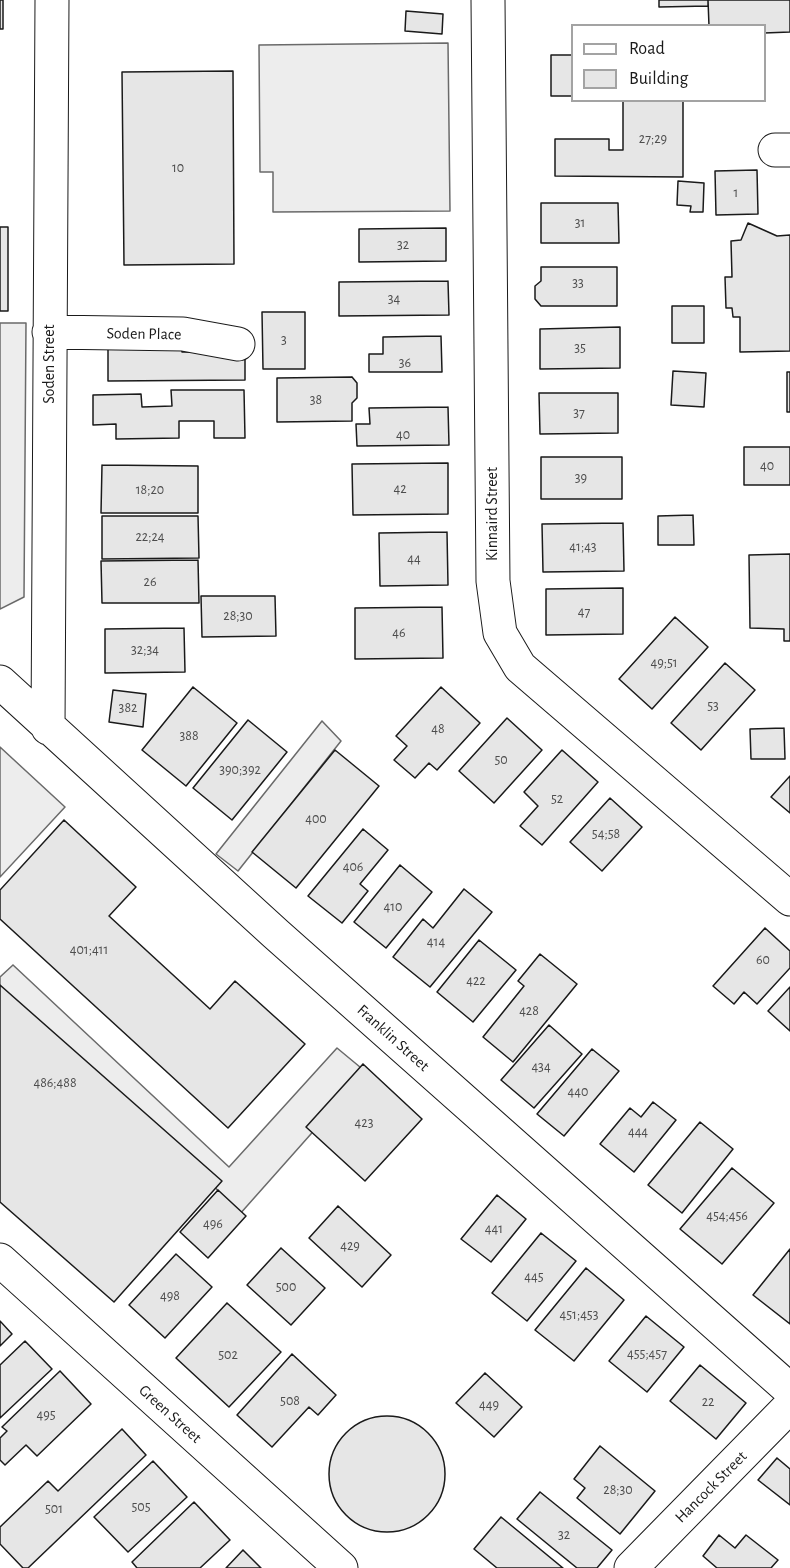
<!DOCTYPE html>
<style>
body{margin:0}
#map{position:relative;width:790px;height:1568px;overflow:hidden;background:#fff;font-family:"Alegreya Sans",sans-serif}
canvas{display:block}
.legend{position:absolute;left:571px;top:24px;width:195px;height:78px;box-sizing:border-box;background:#fff;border:2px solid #a3a3a3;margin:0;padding:8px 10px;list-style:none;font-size:18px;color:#1a1a1a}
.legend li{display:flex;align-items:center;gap:12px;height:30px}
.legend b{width:30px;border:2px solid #a3a3a3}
</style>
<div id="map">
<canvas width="790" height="1568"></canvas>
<ul class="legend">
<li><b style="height:8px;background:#fff"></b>Road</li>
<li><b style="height:16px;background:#e6e6e6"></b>Building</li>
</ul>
</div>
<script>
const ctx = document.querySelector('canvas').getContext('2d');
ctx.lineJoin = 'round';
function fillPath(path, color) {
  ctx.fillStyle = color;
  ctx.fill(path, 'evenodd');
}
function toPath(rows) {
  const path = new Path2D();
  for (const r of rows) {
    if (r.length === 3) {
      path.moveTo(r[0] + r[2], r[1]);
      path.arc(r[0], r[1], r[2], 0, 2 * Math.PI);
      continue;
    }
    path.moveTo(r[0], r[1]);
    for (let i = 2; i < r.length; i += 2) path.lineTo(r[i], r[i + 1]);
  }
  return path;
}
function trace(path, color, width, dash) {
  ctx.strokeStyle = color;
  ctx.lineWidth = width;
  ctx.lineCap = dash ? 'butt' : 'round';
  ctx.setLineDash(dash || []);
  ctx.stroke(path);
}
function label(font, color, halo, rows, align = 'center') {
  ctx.font = font + ' "Alegreya Sans",sans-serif';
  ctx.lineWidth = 4.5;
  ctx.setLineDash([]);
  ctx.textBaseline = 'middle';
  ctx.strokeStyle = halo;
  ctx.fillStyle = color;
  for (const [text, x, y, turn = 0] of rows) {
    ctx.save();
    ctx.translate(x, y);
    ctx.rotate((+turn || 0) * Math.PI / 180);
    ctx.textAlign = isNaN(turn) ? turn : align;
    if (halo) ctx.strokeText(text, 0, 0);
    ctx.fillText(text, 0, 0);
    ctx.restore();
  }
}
const parking = toPath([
 [448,43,450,211,273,212,273,172,260,172,259,45,448,43],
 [0,323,26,323,24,597,0,609,0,323],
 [322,721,341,741,238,871,216,854,322,721],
 [0,747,65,807,0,877,0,747],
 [13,965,229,1167,337,1048,366,1072,239,1215,213,1185,0,986,0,977,13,965]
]);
fillPath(parking, '#ededed');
trace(parking, '#6a6a6a', 1.5);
const building = toPath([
 [0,0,3,0,3,29,0,29,0,0],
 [659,0,708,0,708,6,659,7,659,0],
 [708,0,790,0,790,32,764,33,764,26,709,26,708,0],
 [406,11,443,14,442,34,405,31,406,11],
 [551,55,572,55,572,96,551,96,551,55],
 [233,71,234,264,124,265,122,72,233,71],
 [623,100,683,100,683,177,555,176,555,139,609,139,609,150,623,150,623,100],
 [757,170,758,214,716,215,715,171,757,170],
 [678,181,704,183,703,212,690,212,691,206,677,205,678,181],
 [541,203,618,203,619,243,541,243,541,203],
 [748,223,777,236,790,235,790,351,740,352,740,317,733,317,732,308,726,308,725,277,732,277,731,241,741,240,748,223],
 [0,227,8,227,8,311,0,311,0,227],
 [446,228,446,261,359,262,359,229,446,228],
 [541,267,617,267,617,306,541,306,535,299,535,286,541,281,541,267],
 [448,281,449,315,339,316,339,282,448,281],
 [672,306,704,306,704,343,672,343,672,306],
 [262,312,305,312,305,369,263,369,262,312],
 [620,327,620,368,540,369,540,329,620,327],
 [441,336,442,372,369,372,369,354,383,354,383,337,441,336],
 [182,346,182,352,245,352,245,380,108,381,108,347,182,346],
 [673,371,706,373,704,407,671,405,673,371],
 [787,372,790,372,790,412,787,412,787,372],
 [352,377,357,383,357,398,352,403,352,421,277,422,277,378,352,377],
 [171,390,244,390,245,438,214,438,214,421,179,421,179,438,116,439,116,424,93,425,93,395,141,394,142,407,172,406,171,390],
 [539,393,618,393,618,433,540,434,539,393],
 [448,407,449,445,357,446,356,424,370,424,369,408,448,407],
 [744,447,790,447,790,485,744,485,744,447],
 [541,457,622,457,622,499,541,499,541,457],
 [448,463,448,514,353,515,352,464,448,463],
 [102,465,198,466,198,513,101,513,102,465],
 [693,515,694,545,658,545,658,516,693,515],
 [102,516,198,516,199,558,102,559,102,516],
 [623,523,624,571,543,572,542,524,623,523],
 [447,532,448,585,380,586,379,533,447,532],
 [790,554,790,641,784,641,784,629,750,628,749,555,790,554],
 [198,560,199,603,102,603,101,561,198,560],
 [623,588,623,634,546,635,546,589,623,588],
 [201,596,275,596,276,636,202,637,201,596],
 [442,607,443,658,355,659,355,608,442,607],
 [675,617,708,647,652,709,619,679,675,617],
 [184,628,185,672,105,673,105,629,184,628],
 [725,663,755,690,701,750,671,723,725,663],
 [193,687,237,723,186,786,142,750,193,687],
 [441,687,480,723,437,770,429,763,415,778,394,760,407,746,396,736,441,687],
 [113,690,146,694,143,727,109,722,113,690],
 [507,718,542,750,494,803,459,771,507,718],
 [248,720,287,752,232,820,193,788,248,720],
 [784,728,785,759,751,759,750,729,784,728],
 [335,750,379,786,296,888,252,852,335,750],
 [562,750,598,782,542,845,520,826,538,806,524,792,562,750],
 [790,776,790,813,771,797,790,776],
 [610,798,642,827,602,871,570,842,610,798],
 [64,820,136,887,109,916,210,1009,235,981,305,1044,228,1128,0,919,0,890,64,820],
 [363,829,388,850,360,884,368,891,342,923,308,896,363,829],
 [400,865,432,892,386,948,354,922,400,865],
 [464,889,492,912,430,987,393,957,423,919,433,928,464,889],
 [765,928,790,951,790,968,757,1004,744,992,734,1004,713,986,765,928],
 [479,940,516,970,473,1022,437,992,479,940],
 [540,954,577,984,513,1062,483,1037,524,986,518,981,540,954],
 [0,985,222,1181,114,1302,0,1202,0,985],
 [790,987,790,1031,768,1011,790,987],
 [549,1025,582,1054,534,1108,501,1080,549,1025],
 [592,1049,619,1071,564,1136,537,1114,592,1049],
 [363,1064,422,1119,365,1181,306,1127,363,1064],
 [653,1102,676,1120,634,1172,600,1144,630,1108,641,1117,653,1102],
 [700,1122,733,1149,682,1213,648,1185,700,1122],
 [732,1168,774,1203,722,1264,680,1229,732,1168],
 [218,1190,246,1216,208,1258,180,1232,218,1190],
 [497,1195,526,1219,491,1262,461,1239,497,1195],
 [338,1206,391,1255,362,1287,309,1238,338,1206],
 [541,1233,576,1261,527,1321,492,1293,541,1233],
 [281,1248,325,1288,291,1325,247,1285,281,1248],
 [790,1249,790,1324,753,1295,790,1249],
 [176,1254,212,1287,165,1338,129,1305,176,1254],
 [586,1268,624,1300,574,1361,535,1330,586,1268],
 [227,1303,281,1352,229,1407,176,1358,227,1303],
 [646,1316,684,1347,647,1392,609,1361,646,1316],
 [0,1321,12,1334,0,1346,0,1321],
 [25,1341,52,1369,0,1418,0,1365,25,1341],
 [292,1354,336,1395,318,1415,309,1407,272,1447,237,1415,292,1354],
 [700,1365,746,1403,716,1439,670,1401,700,1365],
 [60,1371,91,1404,37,1456,26,1445,5,1465,0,1460,0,1438,7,1431,2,1427,60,1371],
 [485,1373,522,1407,494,1437,456,1403,485,1373],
 [387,1474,58],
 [122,1429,146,1455,28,1568,23,1568,0,1544,0,1527,48,1481,58,1491,122,1429],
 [600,1446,655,1491,620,1534,577,1498,585,1488,574,1479,600,1446],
 [777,1458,790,1469,790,1505,758,1480,777,1458],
 [153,1461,187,1497,128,1552,94,1517,153,1461],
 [540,1492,612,1550,597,1568,577,1568,517,1519,540,1492],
 [194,1502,230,1540,200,1568,137,1568,132,1562,194,1502],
 [501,1517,563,1568,497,1568,474,1549,501,1517],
 [719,1535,735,1548,746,1535,778,1560,771,1568,717,1568,703,1556,719,1535],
 [243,1550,261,1568,226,1568,243,1550]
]);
fillPath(building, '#e6e6e6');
trace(building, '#1a1a1a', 1.5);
const street = toPath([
 [488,0,493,581,500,633,520,667,790,899],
 [775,150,790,150],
 [49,332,183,334,238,344],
 [0,682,276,934,790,1390],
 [48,728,52,0],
 [0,1260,341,1568],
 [631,1568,790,1406]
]);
trace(street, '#1a1a1a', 35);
trace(street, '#fff', 33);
label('14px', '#4d4d4d', null, [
 ["27;29",653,139],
 ["10",178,168],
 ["1",736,193],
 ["31",580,223],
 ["32",403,245],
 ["33",578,283],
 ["34",394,299],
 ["3",284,340],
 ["35",580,348],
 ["36",405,363],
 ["38",316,400],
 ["37",579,413],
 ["40",403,435],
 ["40",767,466],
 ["39",581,478],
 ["42",400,489],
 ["18;20",150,490],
 ["22;24",150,537],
 ["41;43",583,547],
 ["44",414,559],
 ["26",150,582],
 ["47",584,612],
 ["28;30",238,616],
 ["46",399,633],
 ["32;34",145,650],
 ["49;51",664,663],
 ["53",713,706],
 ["382",128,708],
 ["48",438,729],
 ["388",189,736],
 ["50",501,760],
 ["390;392",240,770],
 ["52",557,799],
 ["400",316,819],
 ["54;58",606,834],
 ["406",353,867],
 ["410",393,907],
 ["414",436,942],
 ["401;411",89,950],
 ["60",763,960],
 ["422",476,981],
 ["428",529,1011],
 ["434",541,1067],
 ["486;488",55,1083],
 ["440",578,1092],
 ["423",364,1123],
 ["444",638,1132],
 ["454;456",727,1216],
 ["496",213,1224],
 ["441",494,1229],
 ["429",350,1246],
 ["445",534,1277],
 ["500",286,1287],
 ["498",170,1296],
 ["451;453",579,1315],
 ["455;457",647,1354],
 ["502",228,1355],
 ["508",290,1401],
 ["22",708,1402],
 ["449",489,1405],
 ["495",46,1415],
 ["28;30",618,1490],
 ["505",141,1507],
 ["501",54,1509],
 ["32",564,1535]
]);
label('16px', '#1a1a1a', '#fff', [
 ["Soden Place",144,334,1],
 ["Soden Street",49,364,-90],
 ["Kinnaird Street",492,514,-90],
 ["Franklin Street",393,1038,42],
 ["Green Street",170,1414,42],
 ["Hancock Street",711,1487,-45]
]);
</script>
